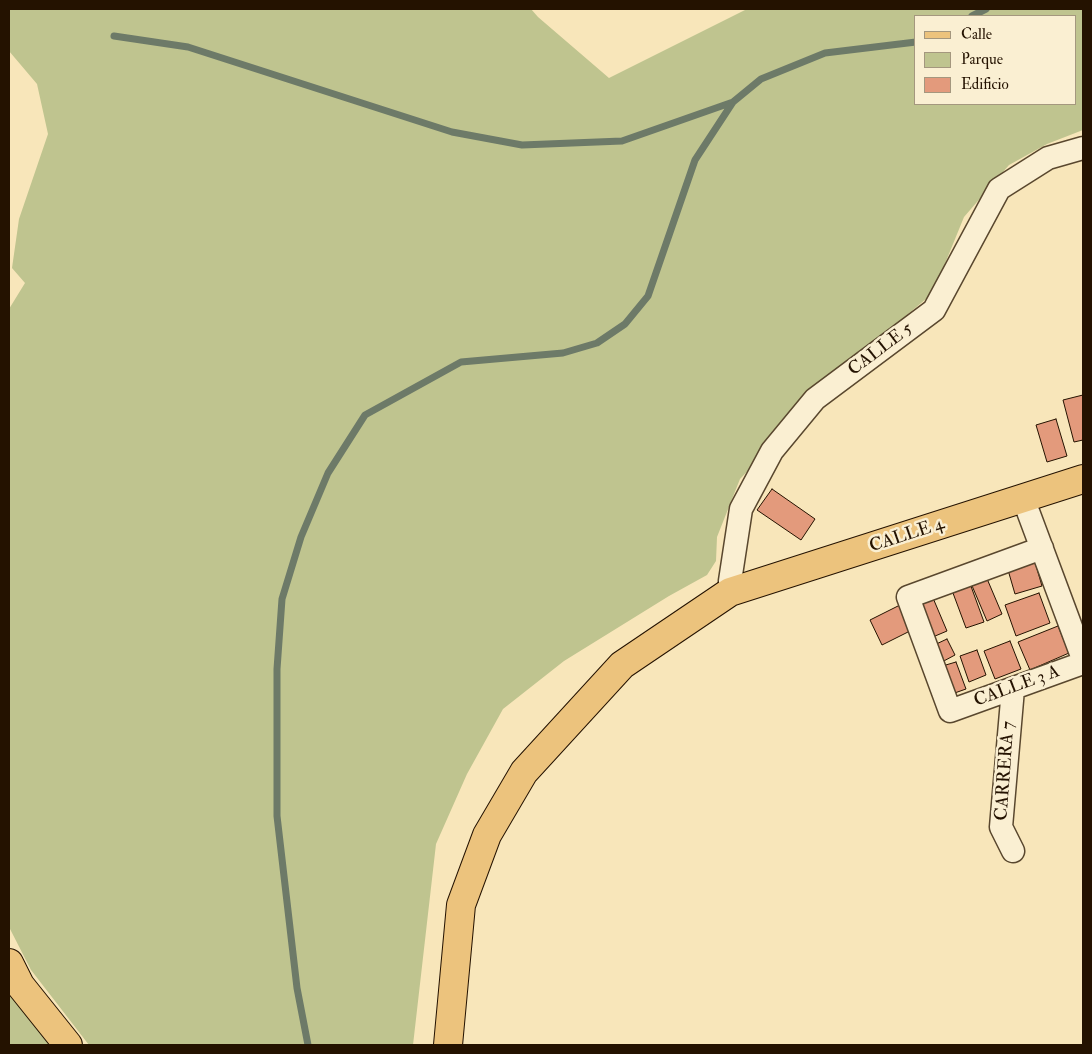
<!DOCTYPE html>
<style>
body{margin:0}
#map{position:relative;width:1092px;height:1054px;overflow:hidden;background:#f8e6ba;font-family:"IM FELL Double Pica",serif}
canvas{display:block}
.frame{position:absolute;inset:0;border:10px solid #241200;pointer-events:none}
.legend{position:absolute;left:914px;top:15px;width:162px;height:90px;box-sizing:border-box;background:#faefd2;border:1px solid #a4977e;margin:0;padding:6px 9px;list-style:none;font-size:15px;color:#241200}
.legend li{display:flex;align-items:center;gap:10px;height:25px}
.legend b{width:25px;border:1px solid #a4977e}
</style>
<div id="map">
<canvas width="1092" height="1054"></canvas>
<div class="frame"></div>
<ul class="legend">
<li><b style="height:6px;background:#ecc37d"></b>Calle</li>
<li><b style="height:14px;background:#bfc48f"></b>Parque</li>
<li><b style="height:14px;background:#e39a7c"></b>Edificio</li>
</ul>
</div>
<script>
const ctx = document.querySelector('canvas').getContext('2d');
ctx.lineJoin = 'round';
function fillPath(path, color) {
  ctx.fillStyle = color;
  ctx.fill(path, 'evenodd');
}
function toPath(rows) {
  const path = new Path2D();
  for (const r of rows) {
    path.moveTo(r[0], r[1]);
    for (let i = 2; i < r.length; i += 2) path.lineTo(r[i], r[i + 1]);
  }
  return path;
}
function trace(path, color, width, dash) {
  ctx.strokeStyle = color;
  ctx.lineWidth = width;
  ctx.lineCap = dash ? 'butt' : 'round';
  ctx.setLineDash(dash || []);
  ctx.stroke(path);
}
function label(font, color, halo, rows, align = 'center') {
  ctx.font = font + ' "IM FELL Double Pica",serif';
  ctx.lineWidth = 5;
  ctx.setLineDash([]);
  ctx.textBaseline = 'middle';
  ctx.strokeStyle = halo;
  ctx.fillStyle = color;
  for (const [text, x, y, turn = 0] of rows) {
    ctx.save();
    ctx.translate(x, y);
    ctx.rotate((+turn || 0) * Math.PI / 180);
    ctx.textAlign = isNaN(turn) ? turn : align;
    if (halo) ctx.strokeText(text, 0, 0);
    ctx.fillText(text, 0, 0);
    ctx.restore();
  }
}
fillPath(toPath([
 [9,9,531,9,538,17,609,78,747,9,1083,9,1083,130,1047,144,1009,165,964,217,933,293,857,357,740,479,717,537,716,561,707,575,669,596,564,661,503,709,467,774,436,844,413,1045,89,1045,31,970,9,927,9,309,25,283,12,268,19,219,48,134,37,84,9,51],
 [916,16,1076,16,1076,104,916,104],
 [9,981,52,1045,9,1045]
]), '#bfc48f');
trace(toPath([
 [972,16,986,9],
 [114,36,188,47,452,132,522,145,622,141,733,102],
 [308,1045,297,988,277,816,277,669,282,599,301,537,328,473,365,415,461,362,563,353,597,343,625,324,648,296,695,160,733,102,761,79,825,53,916,42]
]), '#6d7a68', 7);
const building = toPath([
 [1083,395,1083,440,1074,442,1063,400,1083,395],
 [1056,419,1067,456,1047,462,1036,425,1056,419],
 [772,489,815,519,801,540,757,510,772,489],
 [1035,562,1042,586,1015,594,1008,570,1035,562],
 [985,574,1002,614,987,621,970,581,985,574],
 [968,578,984,622,966,628,950,585,968,578],
 [1039,593,1050,623,1016,636,1005,605,1039,593],
 [933,598,947,631,928,639,913,606,933,598],
 [900,605,912,630,882,645,870,620,900,605],
 [1058,626,1069,653,1030,670,1018,642,1058,626],
 [947,639,955,655,940,663,932,646,947,639],
 [1010,641,1021,669,995,679,984,651,1010,641],
 [977,650,986,675,969,682,960,656,977,650],
 [956,662,966,689,949,695,939,667,956,662]
]);
fillPath(building, '#e39a7c');
trace(building, '#241200', 1);
const minor = toPath([
 [1023,498,1083,659],
 [1042,548,908,597,950,711,1083,663],
 [730,592,730,581,741,509,772,451,815,399,934,310,999,189,1048,158,1083,148],
 [1013,689,1001,827,1013,851]
]);
const major = toPath([
 [9,963,20,985,68,1045],
 [448,1045,461,905,487,835,524,772,622,665,730,592,1083,479]
]);
trace(minor, '#59472e', 25);
trace(major, '#241200', 30);
trace(minor, '#faefd2', 22);
trace(major, '#ecc37d', 28);
label('18px', '#241200', '#faefd2', [
 ["CALLE 5",881,350,-37],
 ["CALLE 4",907,536,-18],
 ["CALLE 3 A",1017,687,-20],
 ["CARRERA 7",1006,771,-86]
]);
</script>
